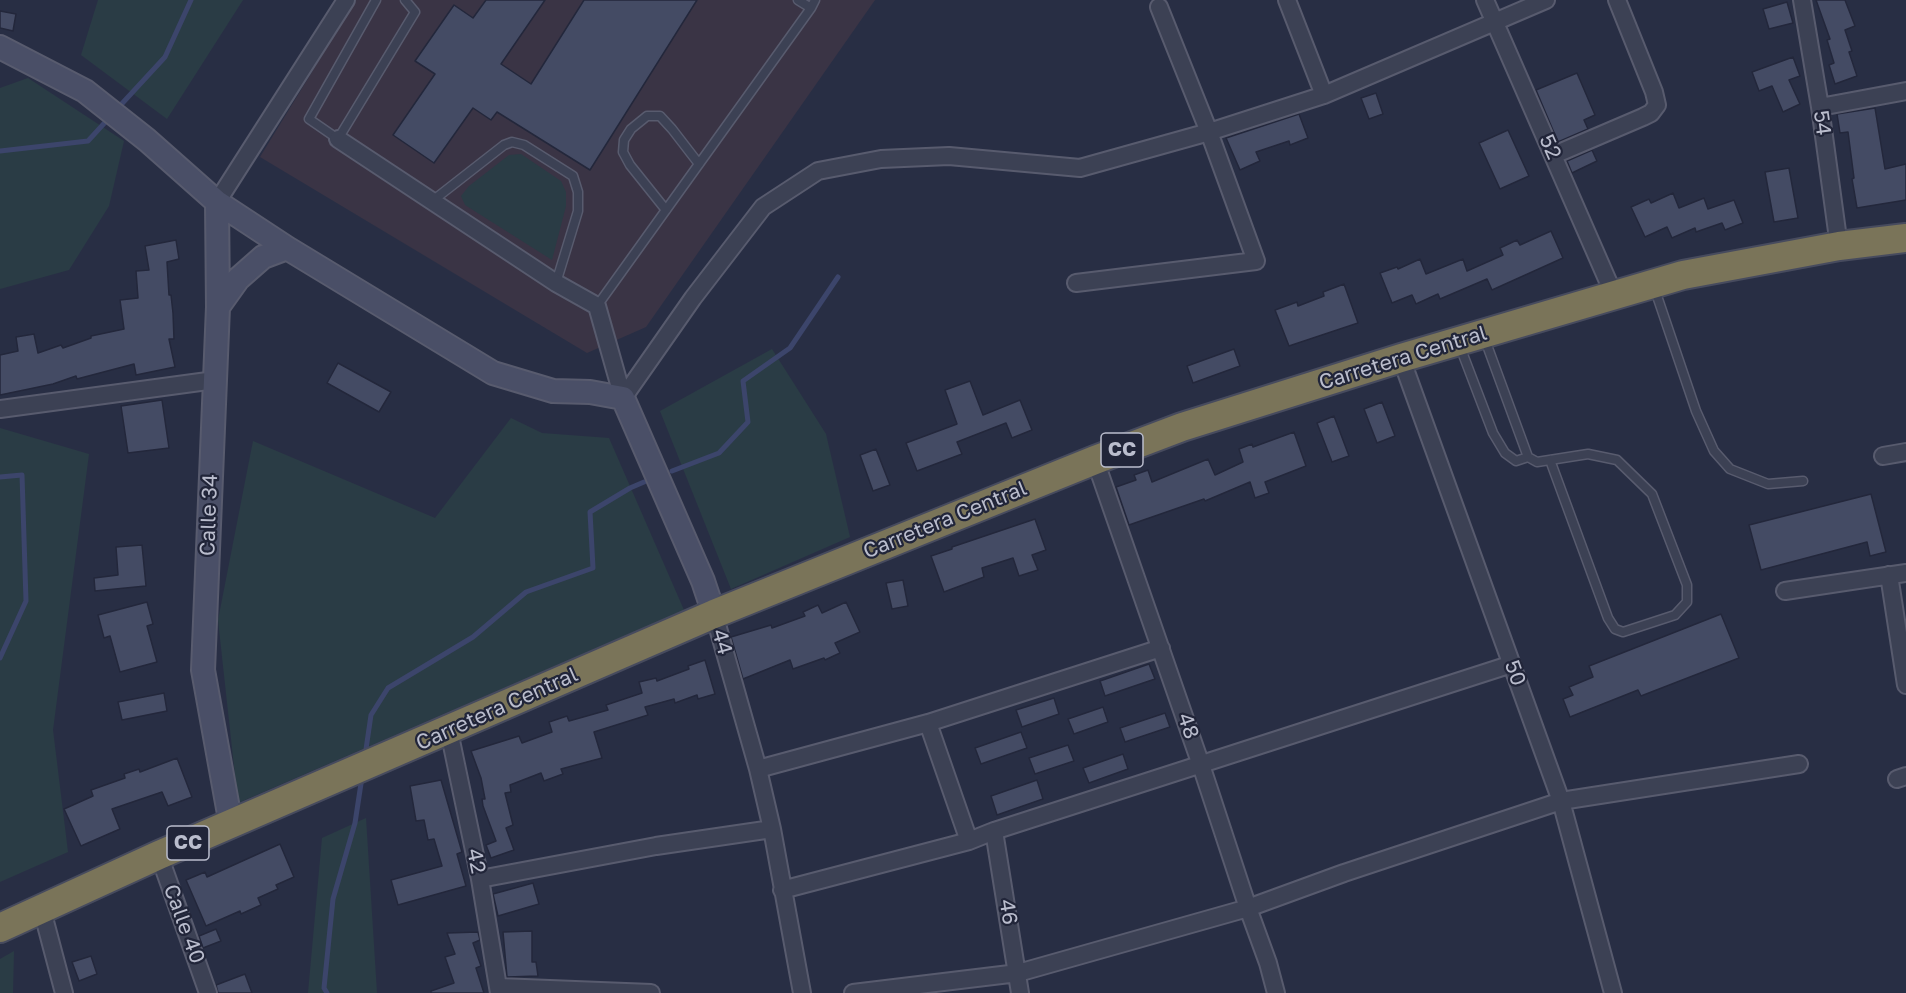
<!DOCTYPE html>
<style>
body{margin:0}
canvas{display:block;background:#282e44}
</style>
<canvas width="1906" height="993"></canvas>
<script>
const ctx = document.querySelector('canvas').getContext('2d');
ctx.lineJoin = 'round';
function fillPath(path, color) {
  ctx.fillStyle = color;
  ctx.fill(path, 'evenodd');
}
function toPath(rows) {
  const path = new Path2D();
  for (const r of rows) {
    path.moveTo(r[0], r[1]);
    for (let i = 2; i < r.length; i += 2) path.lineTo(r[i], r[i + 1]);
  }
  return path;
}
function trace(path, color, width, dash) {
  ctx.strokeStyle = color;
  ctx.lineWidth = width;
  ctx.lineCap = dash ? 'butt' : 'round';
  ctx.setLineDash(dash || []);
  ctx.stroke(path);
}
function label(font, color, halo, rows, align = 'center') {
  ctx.font = font + ' "Golos Text",sans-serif';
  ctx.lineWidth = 4.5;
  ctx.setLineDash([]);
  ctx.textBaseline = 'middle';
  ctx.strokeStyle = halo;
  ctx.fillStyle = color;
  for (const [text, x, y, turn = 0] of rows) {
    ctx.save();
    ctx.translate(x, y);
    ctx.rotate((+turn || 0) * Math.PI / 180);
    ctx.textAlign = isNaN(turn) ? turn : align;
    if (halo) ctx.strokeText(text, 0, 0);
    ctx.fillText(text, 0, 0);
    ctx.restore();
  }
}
fillPath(toPath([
 [356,0,875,0,646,327,587,353,260,157]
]), '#3a3445');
fillPath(toPath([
 [98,0,243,0,167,119,81,55],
 [28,78,124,141,109,206,69,270,0,289,0,88],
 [521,154,561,181,566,192,566,206,552,260,465,205,461,196,469,186,509,155],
 [772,349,826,434,850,537,731,589,660,411],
 [511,418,542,433,609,438,684,610,238,803,218,620,253,441,435,518],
 [0,428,89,454,53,730,68,852,0,882],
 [366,818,377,993,308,993,322,838],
 [14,951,13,993,0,993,0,959]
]), '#2a3c45');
trace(toPath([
 [117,109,165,57,191,0],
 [0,151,88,141,109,118],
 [672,471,719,453,748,422,743,381,790,348,838,277],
 [0,477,22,475,26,601,0,658],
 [365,756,371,715,388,688,473,637,526,592,593,568,590,512,630,488,644,482],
 [327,993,324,988,333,899,355,823,362,777]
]), '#3c456b', 5);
const building = toPath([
 [486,0,545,0,501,64,531,84,584,0,697,0,590,170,497,112,491,120,473,108,434,163,393,135,435,74,415,61,454,5,473,18,486,0],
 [1816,0,1845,0,1855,26,1845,30,1852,51,1849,52,1857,76,1835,84,1829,65,1834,63,1827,40,1830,39,1816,0],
 [1787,2,1793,23,1769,29,1763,9,1787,2],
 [0,11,16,14,13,31,0,28,0,11],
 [1793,57,1800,76,1789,80,1800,104,1783,112,1772,86,1759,91,1752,72,1793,57],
 [1577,73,1595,115,1584,120,1588,129,1558,142,1536,90,1577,73],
 [1376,93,1383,114,1369,119,1361,98,1376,93],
 [1875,108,1885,169,1906,164,1906,200,1857,208,1852,179,1854,178,1848,132,1840,133,1837,114,1875,108],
 [1299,114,1308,138,1290,145,1289,141,1256,152,1260,161,1240,170,1226,138,1299,114],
 [1508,130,1529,176,1500,189,1479,143,1508,130],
 [1592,150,1597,161,1572,173,1567,161,1592,150],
 [1789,168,1798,218,1774,222,1765,172,1789,168],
 [1673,193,1679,208,1704,198,1708,209,1734,200,1743,223,1725,230,1722,223,1696,232,1695,228,1672,238,1667,227,1645,237,1631,207,1649,199,1651,203,1673,193],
 [1551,231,1563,258,1492,290,1487,279,1440,299,1438,294,1416,304,1412,295,1392,303,1380,273,1397,267,1398,269,1420,259,1426,274,1463,259,1467,271,1503,255,1500,248,1517,240,1520,245,1551,231],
 [176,240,179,259,167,262,169,295,171,295,173,313,174,339,169,339,175,367,136,375,134,364,77,379,76,376,53,384,0,395,0,355,18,351,16,337,34,334,38,353,61,345,63,348,91,338,91,336,124,329,120,300,138,298,136,271,149,270,145,246,176,240],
 [1344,284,1358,323,1289,346,1275,310,1297,302,1298,306,1324,296,1323,292,1344,284],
 [1234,349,1240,366,1193,383,1187,366,1234,349],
 [338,363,391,392,379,412,327,383,338,363],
 [970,381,983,415,1020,400,1032,430,1012,438,1006,423,957,442,962,454,917,471,906,443,957,424,945,390,970,381],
 [162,400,169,448,128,453,121,406,162,400],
 [1382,402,1395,436,1377,443,1364,409,1382,402],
 [1334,416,1349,456,1332,462,1317,423,1334,416],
 [1294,432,1306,466,1265,482,1269,493,1255,498,1250,482,1205,501,1204,499,1129,525,1116,487,1136,480,1134,475,1148,470,1152,482,1208,459,1215,475,1243,462,1239,449,1252,444,1253,447,1294,432],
 [876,449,890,485,873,491,860,455,876,449],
 [1871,494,1886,552,1870,556,1867,542,1761,570,1749,525,1871,494],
 [1035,519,1046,550,1032,555,1038,570,1019,576,1013,558,982,568,984,577,944,592,931,556,952,549,952,547,1035,519],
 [142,545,146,586,95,591,94,578,118,575,116,547,142,545],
 [903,580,908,606,892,609,886,583,903,580],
 [147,602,153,624,147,626,157,662,120,672,110,636,104,638,98,615,147,602],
 [846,602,860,632,835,643,840,653,825,660,824,658,793,669,790,660,743,679,731,637,771,625,772,628,805,616,803,612,818,605,822,613,846,602],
 [1721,614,1739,658,1641,696,1638,690,1570,717,1563,699,1573,695,1569,687,1593,677,1589,666,1721,614],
 [705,660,715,694,698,699,697,695,675,703,674,699,645,707,648,715,594,732,602,758,561,769,563,774,544,781,541,773,510,785,511,792,505,793,513,825,506,828,514,850,491,858,486,845,496,841,483,806,482,799,485,799,481,778,471,751,519,736,522,743,552,732,549,722,567,716,569,721,608,710,606,705,642,693,639,682,656,678,657,681,689,669,688,666,705,660],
 [1149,664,1155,679,1105,696,1100,681,1149,664],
 [164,693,167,711,122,720,118,702,164,693],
 [1054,698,1059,714,1022,727,1016,710,1054,698],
 [1103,707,1108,722,1074,734,1068,719,1103,707],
 [1165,713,1170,727,1125,742,1120,728,1165,713],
 [1021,732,1027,748,981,764,975,748,1021,732],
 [1068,745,1074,761,1035,774,1029,758,1068,745],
 [1123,754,1128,769,1089,783,1083,768,1123,754],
 [177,758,192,797,168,806,162,792,112,809,120,829,81,846,64,809,93,796,91,790,125,778,124,774,139,769,140,772,177,758],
 [441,780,462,852,457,854,466,886,398,905,391,880,442,866,434,839,428,840,424,820,416,821,410,786,441,780],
 [1037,780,1043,799,997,815,991,796,1037,780],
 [280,844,294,877,276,885,278,889,258,898,261,905,241,914,240,911,206,926,186,880,205,872,207,877,280,844],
 [533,883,539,904,498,916,493,894,533,883],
 [216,929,221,941,203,948,199,936,216,929],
 [532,931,532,962,536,962,538,976,507,977,503,932,532,931],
 [478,932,480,940,473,943,481,966,476,968,484,993,431,993,431,991,454,983,445,957,455,954,447,933,478,932],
 [91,956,97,974,79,981,72,962,91,956],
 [245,974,252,993,218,993,216,985,245,974]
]);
fillPath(building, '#444b64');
trace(building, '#23273b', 1.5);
const lane = toPath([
 [376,0,309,119,338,139,415,12,405,0],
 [811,8,815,0],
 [431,202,504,145,512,142,524,145,573,176,578,192,578,211,556,283],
 [666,210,630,165,623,152,624,140,631,129,647,116,660,116,672,129,699,164],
 [1654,287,1696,411,1714,451,1730,469,1768,484,1803,481],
 [597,306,811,8,798,0],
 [1484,337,1528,457,1537,462,1588,454,1617,460,1652,494,1687,585,1687,602,1675,615,1623,632,1615,629,1608,618,1550,460],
 [1459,344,1493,433,1505,453,1516,461,1528,457]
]);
const street = toPath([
 [1287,0,1324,95],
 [1485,0,1614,295],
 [1802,0,1820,107,1839,246],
 [1820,107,1906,91],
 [338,139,556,283,597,306,623,398],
 [1554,155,1643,117,1651,113,1657,105,1654,92,1617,0],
 [217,202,346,0],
 [1076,283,1256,261,1209,132,1159,7],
 [1401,358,1561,801,1613,993],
 [623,398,693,298,763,207,818,171,881,159,949,156,1080,168,1209,132,1324,95,1546,0],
 [0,409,215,380],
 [1883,456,1906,452],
 [1095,460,1201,765,1248,908,1268,963,1276,993],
 [1889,575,1906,685],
 [1785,591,1906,573],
 [714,614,758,769,772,829,802,993],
 [928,723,969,841],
 [449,731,480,879,499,993],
 [758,769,928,723,1161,648],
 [1897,779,1906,776],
 [994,831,1020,993],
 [159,855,208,993],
 [480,879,656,846,772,829],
 [782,890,969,841,994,831,1512,664],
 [42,910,64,993],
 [499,987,651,993],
 [853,993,1018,973,1248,908,1344,873,1561,801,1799,764]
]);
const secondary = toPath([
 [0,47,85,91,147,140,217,202,287,248,493,373,553,391,590,392,623,398,703,581,714,614],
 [217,202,218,307,203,670,231,825],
 [218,307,238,279,263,257,287,248]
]);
const highway = toPath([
 [0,928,159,855,714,614,1095,460,1182,427,1401,358,1683,275,1839,246,1906,238]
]);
trace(lane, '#585b6e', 11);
trace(street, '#585b6e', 20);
trace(secondary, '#585b6e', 26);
trace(highway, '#474b5e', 32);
trace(lane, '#3c4154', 8);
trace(street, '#3c4154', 16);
trace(secondary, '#4a4f67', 22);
trace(highway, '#7a7459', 28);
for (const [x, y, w] of [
 [1122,450,42],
 [188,843,42]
]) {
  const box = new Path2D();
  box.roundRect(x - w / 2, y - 17, w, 34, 4.5);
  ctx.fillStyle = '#212539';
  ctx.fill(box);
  trace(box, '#babdcd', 1.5);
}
label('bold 20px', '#babdcd', null, [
 ["CC",1122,450],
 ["CC",188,843]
]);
label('21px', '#babdcd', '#212539', [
 ["54",1822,123,82],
 ["52",1550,147,66],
 ["Carretera Central",1403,358,-17],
 ["Calle 34",209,515,-88],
 ["Carretera Central",945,520,-22],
 ["44",722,642,74],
 ["50",1515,673,70],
 ["Carretera Central",497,709,-24],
 ["48",1188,726,71],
 ["42",476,861,78],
 ["46",1008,912,81],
 ["Calle 40",184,924,70]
]);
</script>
